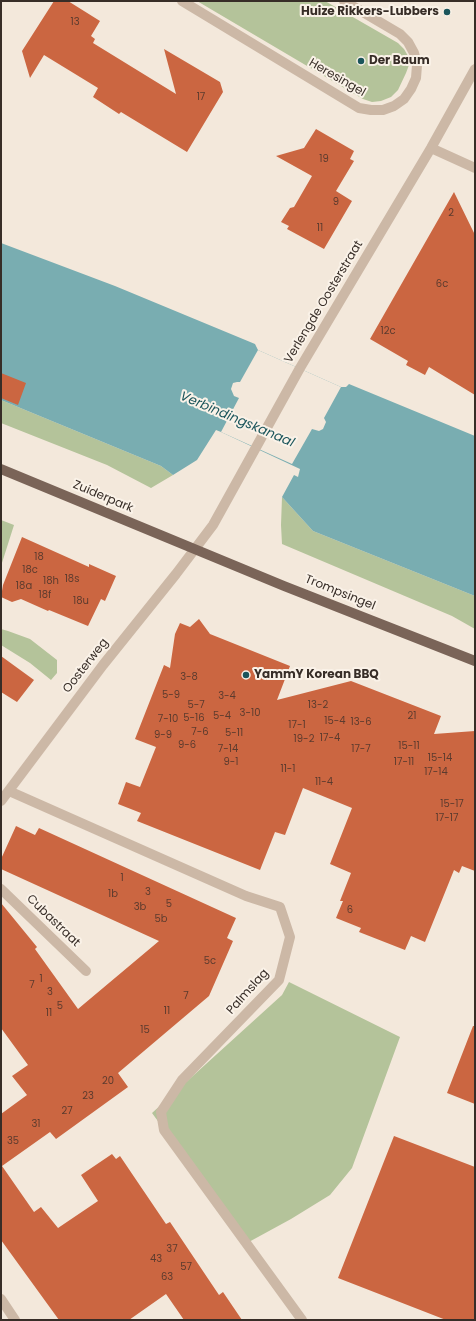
<!DOCTYPE html>
<style>
body{margin:0}
#map{position:relative;width:476px;height:1321px;overflow:hidden;background:#f3e8db;font-family:Poppins,sans-serif}
canvas{display:block}
.frame{position:absolute;inset:0;border:2px solid #372d27;pointer-events:none}
</style>
<div id="map">
<canvas width="476" height="1321"></canvas>
<div class="frame"></div>
</div>
<script>
const ctx = document.querySelector('canvas').getContext('2d');
ctx.lineJoin = 'round';
function fillPath(path, color) {
  ctx.fillStyle = color;
  ctx.fill(path, 'evenodd');
}
function toPath(rows) {
  const path = new Path2D();
  for (const r of rows) {
    path.moveTo(r[0], r[1]);
    for (let i = 2; i < r.length; i += 2) path.lineTo(r[i], r[i + 1]);
  }
  return path;
}
function trace(path, color, width, dash) {
  ctx.strokeStyle = color;
  ctx.lineWidth = width;
  ctx.lineCap = dash ? 'butt' : 'round';
  ctx.setLineDash(dash || []);
  ctx.stroke(path);
}
function label(font, color, halo, rows, align = 'center') {
  ctx.font = font + ' Poppins,sans-serif';
  ctx.lineWidth = 4;
  ctx.setLineDash([]);
  ctx.textBaseline = 'middle';
  ctx.strokeStyle = halo;
  ctx.fillStyle = color;
  for (const [text, x, y, turn = 0] of rows) {
    ctx.save();
    ctx.translate(x, y);
    ctx.rotate((+turn || 0) * Math.PI / 180);
    ctx.textAlign = isNaN(turn) ? turn : align;
    if (halo) ctx.strokeText(text, 0, 0);
    ctx.fillText(text, 0, 0);
    ctx.restore();
  }
}
fillPath(toPath([
 [197,1,325,1,398,43,404,49,408,56,409,65,406,73,398,90,391,97,381,101,372,102,363,99],
 [1,400,161,466,173,475,151,488,107,465,1,423],
 [282,497,313,531,475,596,475,629,452,616,282,544,281,525],
 [1,520,14,525,1,566],
 [1,629,8,631,30,639,57,660,57,673,51,680,30,663,1,645],
 [289,982,400,1037,352,1168,330,1195,291,1219,247,1243,152,1113,282,995]
]), '#b4c39a');
fillPath(toPath([
 [1,243,115,286,255,344,258,350,341,387,346,387,349,384,475,436,475,596,313,531,282,497,294,475,298,477,300,469,221,432,216,430,197,460,173,475,161,466,1,400]
]), '#79adb1');
fillPath(toPath([
 [258,350,341,387,324,418,326,422,323,429,319,431,312,429,292,464,221,432,239,398,234,396,231,389,233,383,237,382,240,382]
]), '#f3e8db');
fillPath(toPath([
 [54,1,68,1,100,21,91,36,95,39,93,43,176,94,164,49,220,82,223,92,187,152,121,112,119,114,93,97,98,88,44,55,30,78,22,51],
 [316,129,354,151,350,159,354,161,336,191,352,201,324,249,287,229,289,226,281,222,290,208,294,207,312,176,276,156,304,148],
 [454,192,475,235,475,395,429,367,425,375,406,365,408,361,370,339],
 [1,373,26,383,18,405,1,398],
 [22,537,89,567,89,564,116,576,105,601,101,599,88,626,49,610,48,611,21,599,12,602,1,597,3,585],
 [199,619,210,634,290,666,277,700,351,681,441,716,434,734,475,731,475,871,462,866,459,873,454,870,425,942,411,936,405,950,359,932,361,928,336,918,343,901,340,901,351,873,330,864,352,808,303,788,285,835,275,832,260,870,137,821,141,813,118,804,126,782,140,787,156,747,135,739,164,665,170,668,175,634,180,623,190,627],
 [1,656,34,680,17,702,1,692],
 [16,826,35,835,39,828,236,918,227,938,233,941,209,996,118,1073,128,1087,56,1139,50,1132,2,1166,34,1212,41,1207,58,1228,98,1201,81,1175,112,1154,116,1159,120,1156,166,1224,170,1222,219,1295,223,1292,242,1320,184,1320,166,1294,129,1320,59,1320,1,1240,1,1114,27,1095,12,1076,28,1065,1,1028,1,903,37,947,35,949,78,1009,159,941,1,869,1,859],
 [473,1026,475,1026,475,1104,447,1093],
 [394,1136,475,1167,475,1320,446,1320,338,1278]
]), '#cb6641');
trace(toPath([
 [182,1,359,108,371,110,383,110,394,106,404,99,411,89,416,78,417,65,414,53,408,42,400,34,344,1],
 [431,148,475,168],
 [9,791,246,896,280,907,290,937,279,980,182,1080,161,1112,164,1130,302,1320],
 [1,801,103,665,176,574,213,525,300,368,431,148,475,69],
 [1,889,86,971],
 [1,1299,15,1320]
]), '#ccb8a6', 10);
trace(toPath([
 [1,469,284,586,475,661]
]), '#7a6458', 10);
for (const [x, y, r, color] of [
 [447,12,4,"#1b555b"],
 [361,61,4,"#1b555b"],
 [246,675,4,"#1b555b"]
]) {
  const dot = new Path2D();
  dot.arc(x, y, r, 0, 2 * Math.PI);
  ctx.fillStyle = color;
  ctx.fill(dot);
  trace(dot, '#faf2e8', 1.5);
}
label('10px', '#5c3b2e', null, [
 ["13",75,22],
 ["17",201,97],
 ["19",324,159],
 ["9",336,202],
 ["2",451,213],
 ["11",320,228],
 ["6c",442,284],
 ["12c",388,331],
 ["18",39,557],
 ["18c",30,570],
 ["18s",72,579],
 ["18h",51,581],
 ["18a",24,586],
 ["18f",45,595],
 ["18u",81,601],
 ["3-8",189,677],
 ["5-9",171,695],
 ["3-4",227,696],
 ["5-7",196,705],
 ["13-2",318,705],
 ["3-10",250,713],
 ["5-4",222,716],
 ["21",412,716],
 ["5-16",194,718],
 ["7-10",168,719],
 ["15-4",335,721],
 ["13-6",361,722],
 ["17-1",297,725],
 ["7-6",200,732],
 ["5-11",234,733],
 ["9-9",163,735],
 ["17-4",330,738],
 ["19-2",304,739],
 ["9-6",187,745],
 ["15-11",409,746],
 ["7-14",228,749],
 ["17-7",361,749],
 ["15-14",440,758],
 ["9-1",231,762],
 ["17-11",404,762],
 ["11-1",288,769],
 ["17-14",436,772],
 ["11-4",324,782],
 ["15-17",452,804],
 ["17-17",447,818],
 ["1",122,878],
 ["3",148,892],
 ["1b",113,894],
 ["5",169,904],
 ["3b",140,907],
 ["6",350,910],
 ["5b",161,919],
 ["5c",210,961],
 ["1",41,979],
 ["7",32,985],
 ["3",50,992],
 ["7",186,996],
 ["5",60,1006],
 ["11",167,1011],
 ["11",49,1013],
 ["15",145,1030],
 ["20",108,1081],
 ["23",88,1096],
 ["27",67,1111],
 ["31",36,1124],
 ["35",13,1141],
 ["37",172,1249],
 ["43",156,1259],
 ["57",186,1267],
 ["63",167,1277]
]);
label('bold 12px', '#372d27', '#faf2e8', [
 ["Huize Rikkers-Lubbers",439,12,"right"],
 ["Der Baum",369,61],
 ["YammY Korean BBQ",254,675]
], 'left');
label('12px', '#372d27', '#faf2e8', [
 ["Heresingel",337,78,30],
 ["Verlengde Oosterstraat",324,302,-59],
 ["Zuiderpark",103,497,23],
 ["Trompsingel",340,593,22],
 ["Oosterweg",86,666,-52],
 ["Cubastraat",53,921,44],
 ["Palmslag",248,992,-48]
]);
label('italic 13px', '#1b555b', '#faf2e8', [
 ["Verbindingskanaal",237,420,23]
]);
</script>
